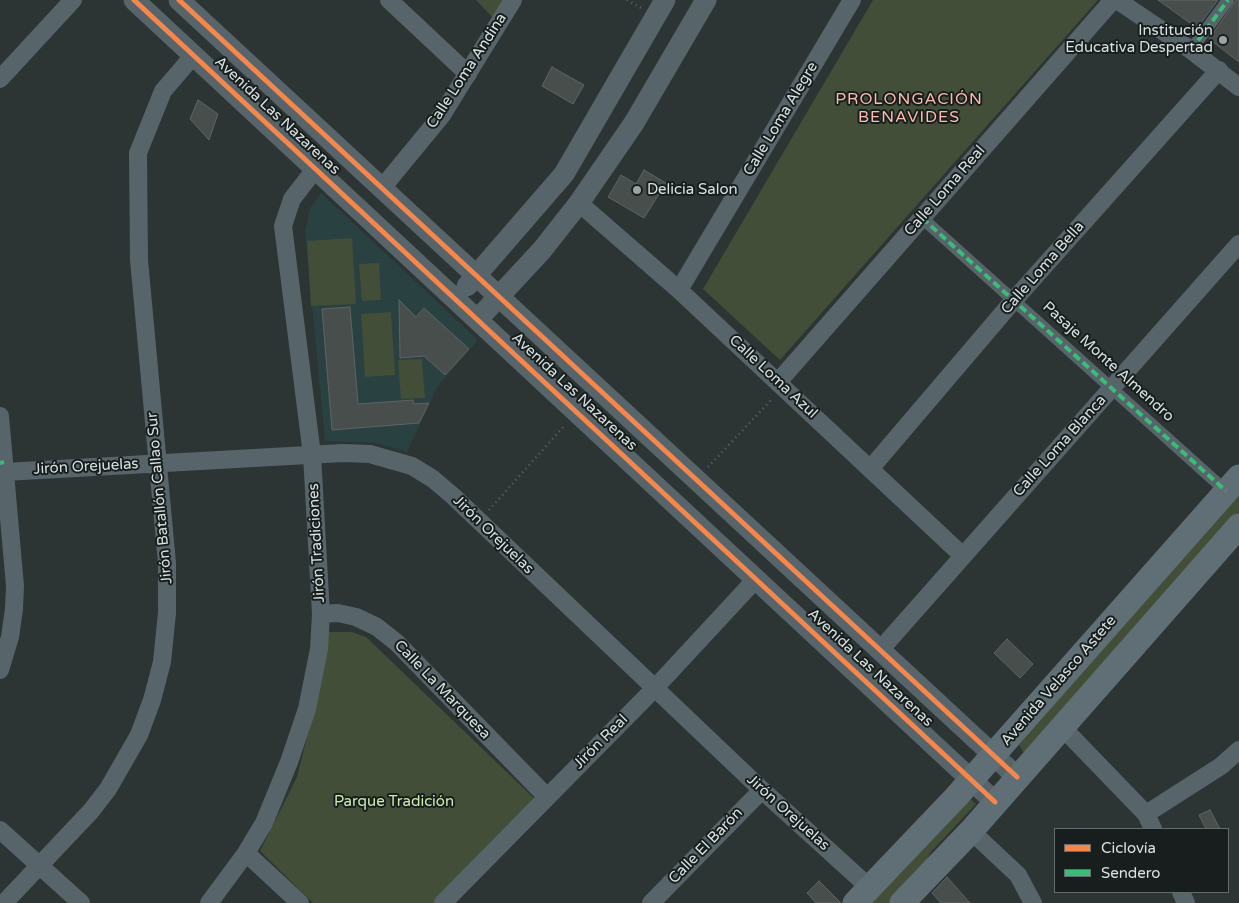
<!DOCTYPE html>
<meta charset="utf-8">
<style>
body{margin:0}
#map{position:relative;width:1239px;height:903px;overflow:hidden;background:#2c3434;font-family:"Varela Round",sans-serif}
canvas{display:block}
.legend{position:absolute;left:1054px;top:828px;width:175px;height:65px;box-sizing:border-box;background:#171e1d;border:1px solid #646c6b;margin:0;padding:6px 9px;list-style:none;font-size:15px;color:#d7e1e0}
.legend li{display:flex;align-items:center;gap:10px;height:25px}
.legend b{width:25px;border:1px solid #646c6b}
</style>
<div id="map">
<canvas width="1239" height="903"></canvas>
<ul class="legend">
<li><b style="height:6px;background:#f5874c"></b>Ciclovía</li>
<li><b style="height:6px;background:#3abd76"></b>Sendero</li>
</ul>
</div>
<script>
const ctx = document.querySelector('canvas').getContext('2d');
ctx.lineJoin = 'round';
function fillPath(path, color) {
  ctx.fillStyle = color;
  ctx.fill(path, 'evenodd');
}
function toPath(rows) {
  const path = new Path2D();
  for (const r of rows) {
    path.moveTo(r[0], r[1]);
    for (let i = 2; i < r.length; i += 2) path.lineTo(r[i], r[i + 1]);
  }
  return path;
}
function trace(path, color, width, dash) {
  ctx.strokeStyle = color;
  ctx.lineWidth = width;
  ctx.lineCap = dash ? 'butt' : 'round';
  ctx.setLineDash(dash || []);
  ctx.stroke(path);
}
function label(font, color, halo, rows, align = 'center') {
  ctx.font = font + ' "Varela Round",sans-serif';
  ctx.lineWidth = 4;
  ctx.setLineDash([]);
  ctx.textBaseline = 'middle';
  ctx.strokeStyle = halo;
  ctx.fillStyle = color;
  for (const [text, x, y, turn = 0] of rows) {
    ctx.save();
    ctx.translate(x, y);
    ctx.rotate((+turn || 0) * Math.PI / 180);
    ctx.textAlign = isNaN(turn) ? turn : align;
    if (halo) ctx.strokeText(text, 0, 0);
    ctx.fillText(text, 0, 0);
    ctx.restore();
  }
}
fillPath(toPath([
 [321,193,478,340,437,387,407,452,376,443,325,441,305,232,310,208]
]), '#294140');
fillPath(toPath([
 [476,0,506,0,494,19],
 [873,0,1098,0,780,360,703,289],
 [352,238,356,304,311,306,307,241],
 [379,263,381,300,362,301,359,264],
 [391,312,395,375,365,377,361,314],
 [422,359,425,398,401,399,398,360],
 [1239,491,1239,512,1029,754,1024,753,1019,745],
 [325,632,352,632,366,637,537,801,437,903,313,903,260,851,297,777,316,702],
 [969,798,976,804,930,853,923,868,890,903,866,903]
]), '#424e37');
const building = toPath([
 [1158,0,1218,0,1197,28,1158,0],
 [1236,0,1239,0,1239,62,1209,39,1236,0],
 [552,67,584,85,573,104,542,86,552,67],
 [198,100,218,114,209,140,190,119,198,100],
 [644,170,666,183,644,218,608,197,621,175,636,184,644,170],
 [399,300,416,317,424,308,469,349,445,375,424,356,400,358,399,300],
 [350,307,358,404,413,400,414,404,429,403,419,423,332,430,322,309,350,307],
 [1007,639,1033,664,1020,678,994,653,1007,639],
 [1210,810,1220,829,1206,829,1199,815,1210,810],
 [947,877,970,903,941,903,932,893,947,877],
 [819,881,841,903,816,903,807,893,819,881]
]);
fillPath(building, '#484e4c');
trace(building, '#5e6463', 1);
trace(toPath([
 [627,0,641,8],
 [708,467,773,398],
 [489,510,564,426]
]), '#5c6568', 2.5, [1, 4]);
trace(toPath([
 [1191,50,1228,0],
 [922,218,1226,491]
]), '#57646a', 12);
trace(toPath([
 [389,0,468,74],
 [1117,0,1191,50,1239,87],
 [0,79,73,0],
 [382,188,442,115,513,0],
 [579,203,679,290,963,556],
 [679,290,852,0],
 [778,382,1113,0],
 [0,416,15,586,14,609,10,637,0,670],
 [870,469,1014,300,1219,70],
 [5,472,343,453,370,454,412,466,433,479,453,496,762,790,870,888],
 [321,614,338,613,356,617,377,627,397,643,547,797],
 [881,649,1239,244],
 [1062,727,1146,814,1153,829],
 [1146,814,1221,766,1239,750],
 [0,830,81,903],
 [971,831,1018,875,1033,903],
 [246,853,300,903],
 [1181,892,1186,903],
 [4,903,91,811,108,789,139,735,152,700,162,662,167,613,167,563,139,260,138,153,163,91,193,56],
 [209,903,246,853,264,823,289,762,307,709,319,649,321,614,312,455,283,226,292,199,316,168],
 [443,903,654,689,756,579],
 [651,903,762,790]
]), '#57646a', 18);
trace(toPath([
 [134,0,995,802],
 [179,0,1017,777],
 [467,286,564,174,665,0],
 [478,319,542,250,579,203,634,123,706,0]
]), '#57646a', 21);
trace(toPath([
 [855,903,957,796,1239,477],
 [902,903,971,831,1239,526]
]), '#5f6f75', 25);
trace(toPath([
 [1191,50,1228,0],
 [922,218,1226,491],
 [0,463,4,462]
]), '#3abd76', 4, [8, 4]);
trace(toPath([
 [134,0,995,802],
 [179,0,1017,777]
]), '#f5874c', 5);
for (const [x, y, r, color] of [
 [1223,40,5,"#9ba4a4"],
 [637,190,5,"#9ba4a4"]
]) {
  const dot = new Path2D();
  dot.arc(x, y, r, 0, 2 * Math.PI);
  ctx.fillStyle = color;
  ctx.fill(dot);
  trace(dot, '#171e1d', 2);
}
label('15px', '#d7e1e0', '#171e1d', [
 ["Institución",1213,31],
 ["Educativa Despertad",1213,48],
 ["Delicia Salon",647,190,"left"]
], 'right');
label('15px', '#d7e1e0', '#171e1d', [
 ["Calle Loma Andina",467,71,-57],
 ["Avenida Las Nazarenas",277,116,43],
 ["Calle Loma Alegre",781,119,-59],
 ["Calle Loma Real",945,191,-49],
 ["Calle Loma Bella",1043,268,-49],
 ["Pasaje Monte Almendro",1108,362,42],
 ["Calle Loma Azul",773,377,43],
 ["Avenida Las Nazarenas",574,392,43],
 ["Calle Loma Blanca",1060,446,-48],
 ["Jirón Orejuelas",86,467,-3],
 ["Jirón Batallón Callao Sur",160,498,-95],
 ["Jirón Orejuelas",493,535,44],
 ["Jirón Tradiciones",317,543,-93],
 ["Avenida Las Nazarenas",870,668,43],
 ["Avenida Velasco Astete",1059,681,-49],
 ["Calle La Marquesa",442,690,46],
 ["Jirón Real",601,742,-45],
 ["Jirón Orejuelas",788,813,42],
 ["Calle El Barón",706,846,-46]
]);
label('15px', '#ceecb0', '#171e1d', [
 ["Parque Tradición",394,802]
]);
ctx.letterSpacing = '1px';
label('16px', '#fdbbab', '#171e1d', [
 ["PROLONGACIÓN",909,100],
 ["BENAVIDES",909,118]
]);
ctx.letterSpacing = '0px';
</script>
